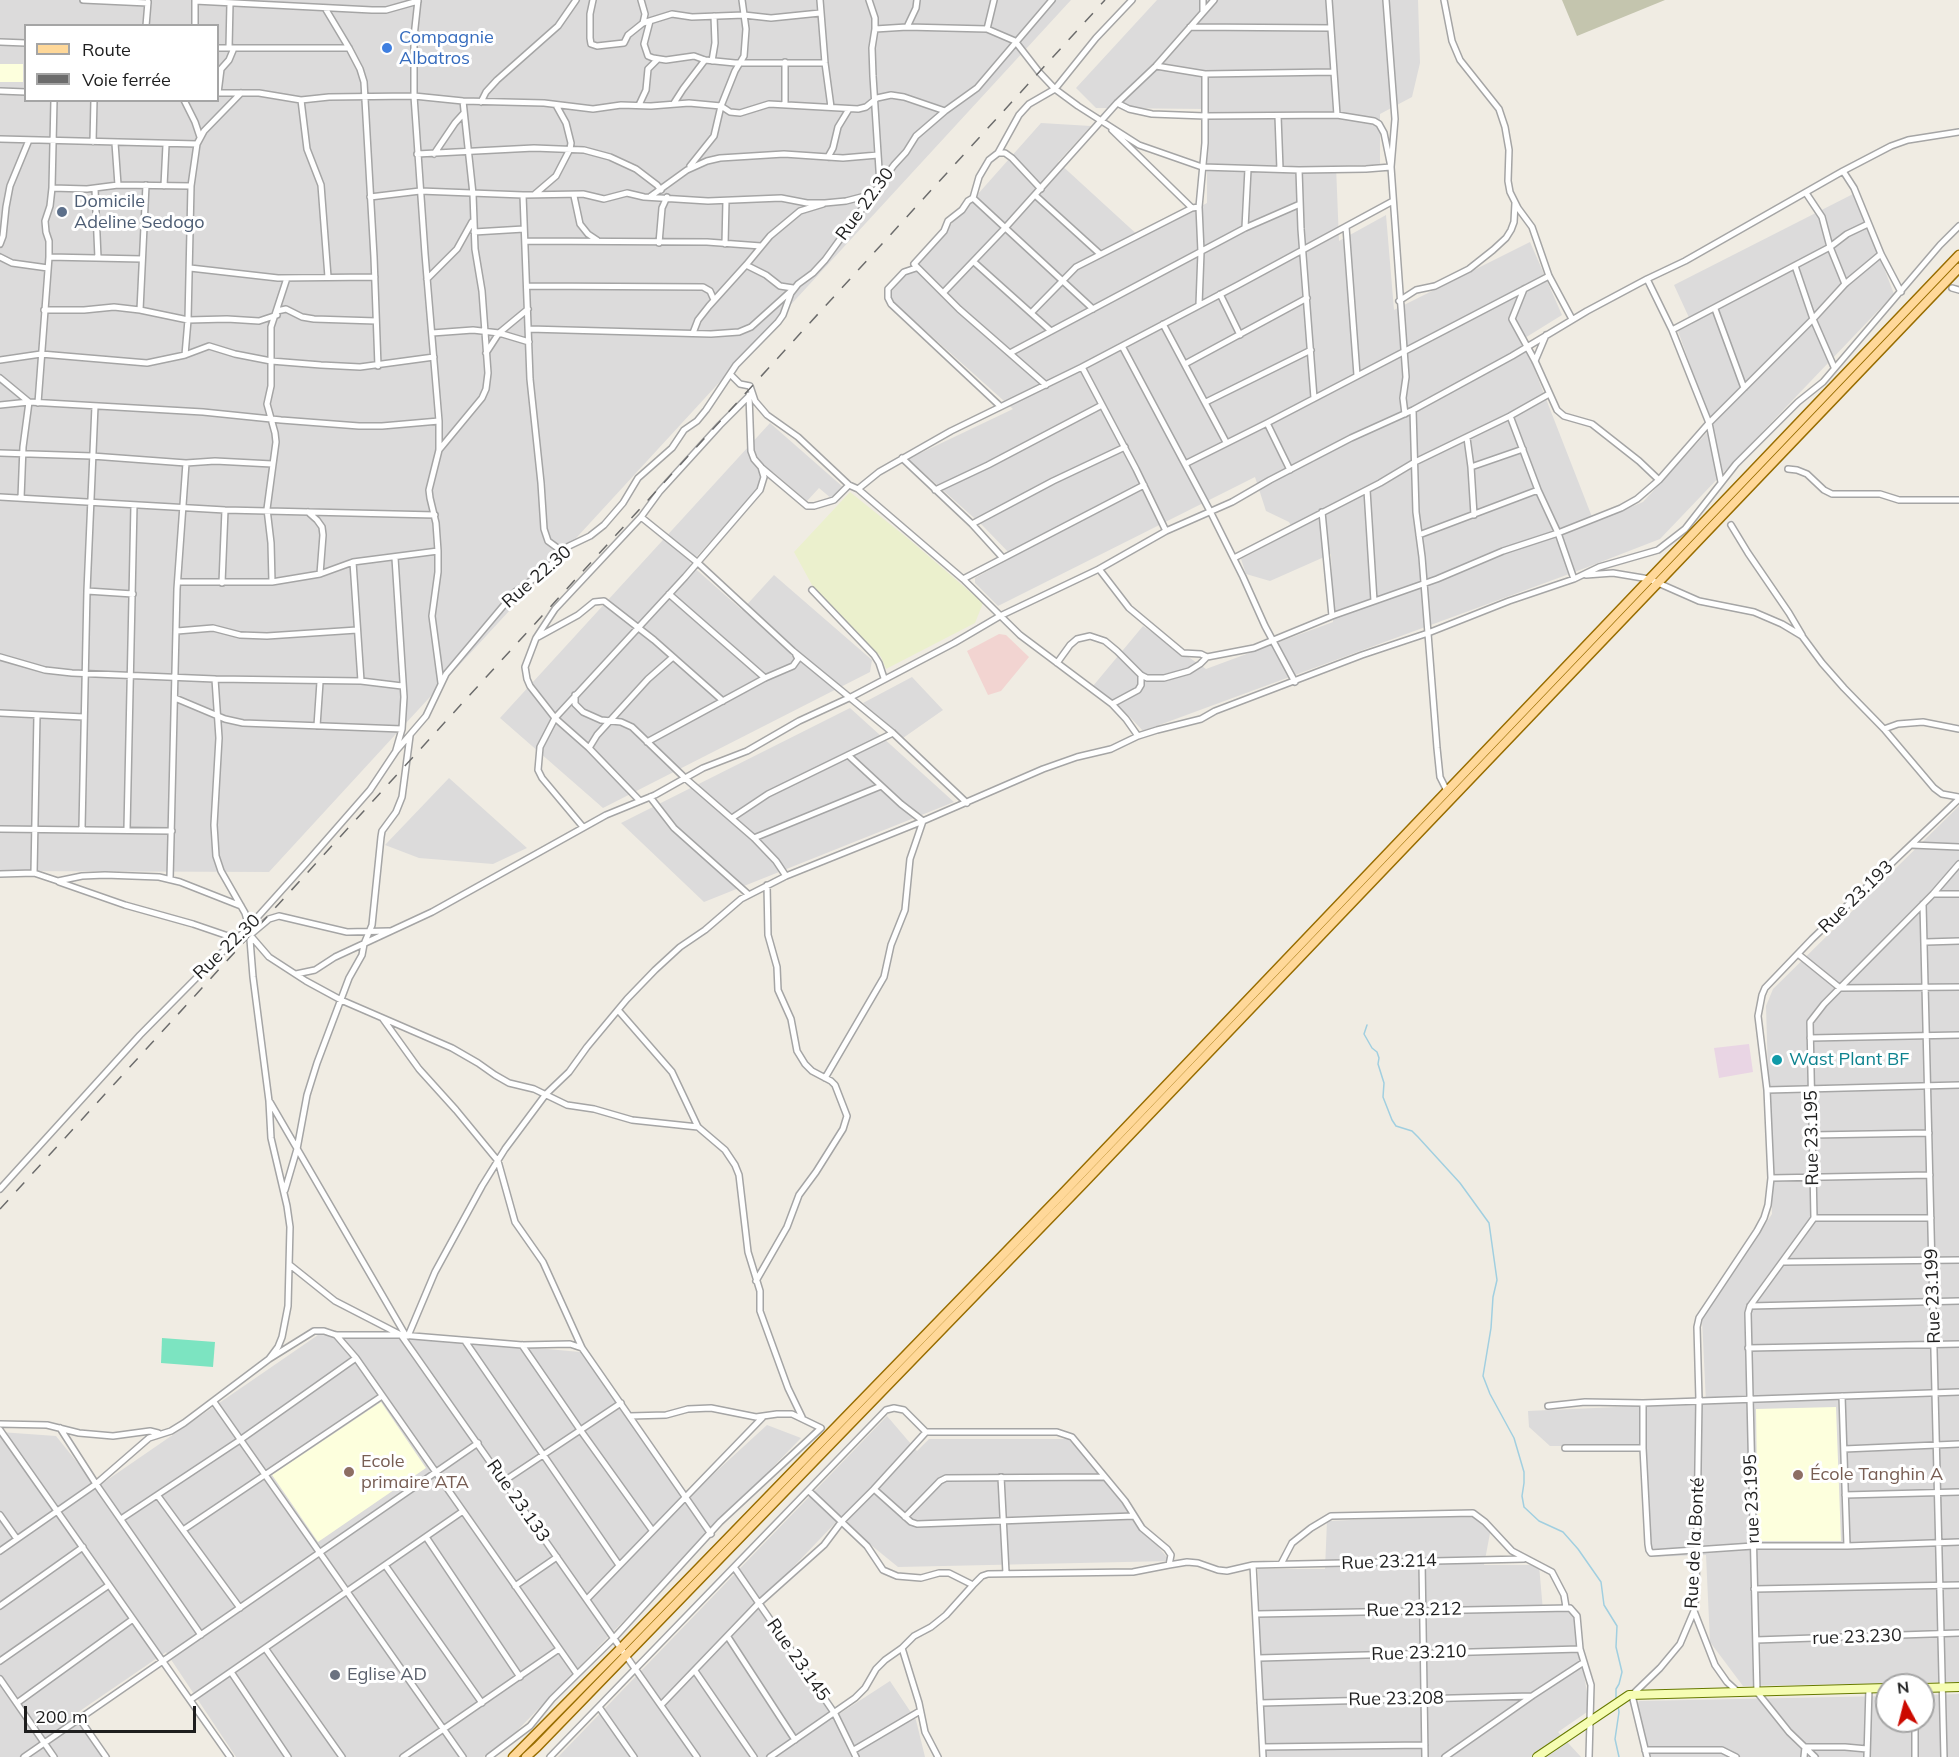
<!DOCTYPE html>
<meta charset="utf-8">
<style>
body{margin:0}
#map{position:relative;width:1959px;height:1757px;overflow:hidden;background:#f0ece3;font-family:Mulish,sans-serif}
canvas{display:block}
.legend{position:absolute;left:24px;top:24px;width:195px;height:78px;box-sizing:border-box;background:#fff;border:2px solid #a5a5a5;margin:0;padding:8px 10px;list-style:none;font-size:18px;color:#1e1e1e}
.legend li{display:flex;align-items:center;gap:12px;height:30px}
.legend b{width:30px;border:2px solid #a5a5a5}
.north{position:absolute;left:1875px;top:1673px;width:60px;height:60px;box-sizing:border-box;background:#fff;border:2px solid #a5a5a5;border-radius:50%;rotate:353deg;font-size:16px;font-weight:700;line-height:24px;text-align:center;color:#1e1e1e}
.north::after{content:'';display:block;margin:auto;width:21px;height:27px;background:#cc0a00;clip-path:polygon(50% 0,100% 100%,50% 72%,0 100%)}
.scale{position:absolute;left:24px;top:1706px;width:172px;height:27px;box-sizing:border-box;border:3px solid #1e1e1e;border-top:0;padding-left:8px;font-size:18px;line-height:21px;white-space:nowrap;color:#1e1e1e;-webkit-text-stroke:4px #fff;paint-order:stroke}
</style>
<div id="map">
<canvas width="1959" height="1757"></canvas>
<ul class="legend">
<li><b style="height:8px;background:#ffd899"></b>Route</li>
<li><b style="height:8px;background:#6c6c6c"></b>Voie ferrée</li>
</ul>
<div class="north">N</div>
<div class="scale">200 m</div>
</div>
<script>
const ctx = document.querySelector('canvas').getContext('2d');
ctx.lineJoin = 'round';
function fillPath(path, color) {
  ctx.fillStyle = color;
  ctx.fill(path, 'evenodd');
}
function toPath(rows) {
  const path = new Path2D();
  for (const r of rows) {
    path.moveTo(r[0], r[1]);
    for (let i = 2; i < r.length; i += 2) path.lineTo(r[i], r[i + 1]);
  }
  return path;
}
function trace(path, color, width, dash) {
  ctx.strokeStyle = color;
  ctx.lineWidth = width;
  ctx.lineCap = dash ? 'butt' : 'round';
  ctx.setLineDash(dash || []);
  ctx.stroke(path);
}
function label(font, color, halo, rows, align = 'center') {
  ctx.font = font + ' Mulish,sans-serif';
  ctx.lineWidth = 6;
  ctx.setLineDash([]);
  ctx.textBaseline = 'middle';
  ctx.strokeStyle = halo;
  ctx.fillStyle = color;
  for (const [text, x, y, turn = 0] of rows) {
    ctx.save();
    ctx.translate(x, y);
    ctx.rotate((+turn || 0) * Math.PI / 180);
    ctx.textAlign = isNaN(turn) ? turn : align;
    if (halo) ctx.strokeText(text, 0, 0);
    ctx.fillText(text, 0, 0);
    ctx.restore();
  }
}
fillPath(toPath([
 [0,0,1071,0,269,872,0,871],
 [26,26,218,26,218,100,26,100],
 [1157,0,1418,0,1420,63,1412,97,1380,114,1380,165,1336,166,1339,241,1386,215,1394,310,1530,242,1562,315,1520,341,1532,363,1594,522,1643,502,1712,427,1678,331,1692,324,1674,285,1855,193,1894,294,1660,539,1580,570,1143,731,1129,716,1093,686,1143,626,1206,669,1333,622,1331,554,1270,581,1246,574,1241,559,1294,531,1289,522,1266,511,1255,477,998,606,975,583,975,578,1013,557,982,525,908,459,1013,409,890,299,890,293,1041,123,1091,126,1058,162,1141,238,1207,203,1207,109,1096,108,1076,88],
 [770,423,843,487,832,499,819,488,807,501,773,472,690,564,742,610,774,575,872,660,870,672,603,808,500,718],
 [912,677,943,710,903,738,863,703],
 [850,708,954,802,704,902,621,823],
 [449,778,527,848,493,864,419,858,385,845],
 [1959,806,1959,1682,1743,1686,1710,1642,1706,1555,1649,1557,1645,1446,1550,1446,1529,1427,1528,1411,1706,1403,1702,1319,1772,1214,1766,1006,1773,989],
 [318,1335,417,1337,580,1352,671,1480,684,1501,767,1425,801,1438,510,1738,483,1757,236,1757,166,1652,74,1715,103,1757,0,1757,0,1432,56,1436,97,1487],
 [887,1416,917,1451,929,1439,1069,1439,1170,1561,898,1567,839,1519,756,1606,836,1716,890,1681,916,1720,925,1757,558,1757],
 [1476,1515,1491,1528,1484,1565,1539,1565,1543,1611,1573,1611,1590,1710,1558,1732,1581,1757,1264,1757,1258,1569,1325,1569,1327,1521],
 [1959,1694,1959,1757,1650,1757,1637,1705,1639,1701,1887,1696,1887,1721,1923,1721,1923,1695]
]), '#dcdbdb');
fillPath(toPath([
 [999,634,1006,635,1029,657,1001,691,988,695,967,651]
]), '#f2d4d1');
fillPath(toPath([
 [1749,1044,1753,1072,1719,1078,1714,1048]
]), '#e9d5e4');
fillPath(toPath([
 [0,64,23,64,23,82,0,82],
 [381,1402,426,1468,318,1542,272,1475],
 [1836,1407,1841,1541,1758,1541,1756,1409]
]), '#fdffdd');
fillPath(toPath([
 [1562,0,1665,0,1577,36]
]), '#c4c5ae');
fillPath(toPath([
 [850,492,911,541,983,603,975,623,886,669,881,657,812,585,794,552]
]), '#ebf0cd');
fillPath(toPath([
 [162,1338,215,1342,213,1367,161,1363]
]), '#7ce4c1');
trace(toPath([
 [1367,1025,1364,1034,1372,1048,1377,1052,1379,1058,1378,1064,1384,1083,1383,1097,1392,1120,1396,1126,1412,1131,1418,1137,1460,1183,1489,1223,1497,1280,1493,1297,1491,1328,1483,1376,1490,1394,1514,1438,1524,1472,1524,1483,1522,1496,1524,1507,1539,1521,1563,1532,1578,1549,1601,1582,1604,1605,1617,1626,1616,1647,1622,1672,1619,1684,1616,1689,1616,1698],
 [1618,1706,1619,1712,1615,1739,1619,1757]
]), '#a1cfe0', 1.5);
const street = toPath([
 [83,0,148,3],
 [418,0,414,37,414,96,425,254,439,421,439,450,429,490,430,498,436,523,438,551,438,572,432,616,441,683],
 [593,0,590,14,590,38,591,44,597,46,624,43,628,35,643,23,645,14,641,0],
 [820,0,825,63,831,107],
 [869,0,875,18,875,29,872,48,873,76,880,185],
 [1203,0,1203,12],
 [1329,0,1337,115],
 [1444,0,1452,41,1460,60,1499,109,1505,127,1509,150,1508,181,1510,192,1518,208,1532,227,1549,276,1572,319],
 [195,1,372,10,386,10,418,1],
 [325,8,349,48,360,69,364,82,374,257,378,366],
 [650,21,644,44,648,56,653,58,666,60,694,56,705,60,735,63,825,63],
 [643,23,672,14,692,17,744,15,771,18,820,13],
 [146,26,148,2],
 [195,26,195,0],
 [907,27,916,8,917,0],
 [1190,27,1331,28],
 [875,29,907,27,987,29,1015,41,1039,72,1055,89,1078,106,1139,145,1202,167,1299,170,1366,169,1391,167,1395,119,1386,0],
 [987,29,994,0],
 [0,42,26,43],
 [218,48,349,48],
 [229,48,230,3],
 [234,48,229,60,221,69,218,93,259,93,301,100,329,97,414,96,463,101,544,103,593,109,621,105,651,106,689,103,721,106,730,112,740,113,769,104,858,109,866,107,877,98,891,95,904,97,945,111],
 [712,61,715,43,714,16],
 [1156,66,1205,74,1333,72],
 [0,91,26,92],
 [184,100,195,122,200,137],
 [301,100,307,149,321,185,328,277],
 [481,102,486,92,497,80,558,26,576,0],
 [674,103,683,89,705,60],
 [1117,103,1129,109,1152,114,1205,116,1337,115,1374,121,1379,124,1384,133,1391,167,1406,377,1403,398,1405,414],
 [639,105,646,90,648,69,658,59],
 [785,105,785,62],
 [1278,116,1280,169],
 [1112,130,1192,208],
 [0,139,197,144],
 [93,142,94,100],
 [115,143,118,185],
 [998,153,1019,115,1029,104,1055,89,1096,38,1132,0],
 [417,154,534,148,584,150,610,157,636,169,657,185,661,190],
 [434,154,455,123,464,113],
 [828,157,833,148,838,127,849,109],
 [690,166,714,136,721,106,735,71,744,56,746,29,742,0],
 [1299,170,1301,229,1314,398],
 [1843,171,1891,146,1908,140,1959,132],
 [164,186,166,145],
 [52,188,87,189,118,185,191,186],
 [95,189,98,258],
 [1041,189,1012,158,1005,153,998,153,989,160,979,177,973,198,968,201,962,210,948,221,944,231,914,264,959,309,1046,385],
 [1806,193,1822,217,1830,247,1845,284],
 [535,194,556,176,570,149,571,143,566,123,556,105],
 [523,195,530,379,541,483,544,529,548,541,563,552],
 [1035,195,1100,254],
 [574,196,580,224,588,234,597,240],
 [651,196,687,170,707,161,720,158,784,154,843,158,878,155],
 [370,197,420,191,523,195,583,194,604,199,627,193,644,197,708,201,781,198,807,203,825,203,846,201,873,194],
 [973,198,1093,309],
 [1346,227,1357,375],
 [1245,228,1248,169],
 [474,232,524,229],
 [525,241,707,242,761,246],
 [659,243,662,208,667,197],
 [0,244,3,236,6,207,10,186,29,140],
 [725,244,726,201],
 [0,257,12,263,48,268],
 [49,257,142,259],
 [974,262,1051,331],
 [746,265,766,275,780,286,793,288],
 [1795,266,1813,319,1834,367],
 [190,268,278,278,375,277],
 [916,268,904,272,888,289,888,298,891,304,1000,406],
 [427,279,457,249,472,222],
 [1647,279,1685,261,1843,171,1854,188,1881,254,1901,292],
 [527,286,703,287,710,291,714,300],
 [1952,288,1959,290],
 [1524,289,1512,319,1535,361,1557,410,1564,416,1592,424,1639,461,1659,480],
 [943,293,1005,228,1117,103,1156,66,1214,0],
 [1220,294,1240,335],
 [1399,301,1416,290,1435,286,1469,269,1493,250,1506,238,1511,230,1514,222,1515,203],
 [1199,305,1201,252,1199,207,1205,143,1205,74],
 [1715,309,1744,388],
 [44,310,84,310,114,307,140,310,188,320,227,319,259,321,277,315],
 [140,310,146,185],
 [277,311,286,309,302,317,314,319,376,321],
 [1031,313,1076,267,1192,208,1199,207],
 [1163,324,1226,442],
 [529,329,711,334,739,332,751,327,791,291],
 [1672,330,1830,247,1847,234,1868,224],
 [432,333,473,330,499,333,529,342],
 [693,333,698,320,709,306,746,265,770,236,800,211,823,204],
 [1122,346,1210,511,1243,577,1265,626,1295,682],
 [486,353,499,333,528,309],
 [1010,353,1245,228,1300,204],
 [185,355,188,320,191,186,197,144,204,131,241,93],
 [0,360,41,354,147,363,185,355,209,346,235,354,271,361,321,365,360,367,434,357],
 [1535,361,1546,335],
 [1185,364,1307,298],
 [1082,367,1136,469,1166,531],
 [730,374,740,384,750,386,755,401,767,415,798,437,849,485,858,489,963,579,1020,635,1112,704,1126,719,1138,736],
 [0,378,29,402,23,447,21,498],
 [1206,402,1311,350],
 [38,403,49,257,49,241,46,232,45,221,50,206,52,188,54,100],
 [0,405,29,402,203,412,281,420,359,426,382,426,439,421],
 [1413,410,1416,512,1422,557,1437,748,1440,777,1447,791],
 [1510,416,1538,490,1558,533,1574,579],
 [1267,423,1290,470],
 [1467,438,1471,467,1474,515],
 [439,450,482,398,486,389,488,373,482,291,475,249,473,194,463,101],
 [0,453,92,456,186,463,215,461,272,464],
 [902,458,972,524,1002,557],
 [1185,464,1267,423,1549,276],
 [1471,467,1523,449],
 [762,468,807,506,814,506,834,500,849,485],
 [1788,469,1797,470,1807,474,1824,490,1832,494,1880,494,1899,500,1959,500],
 [858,489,879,472,951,431,1082,367,1238,285,1393,201],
 [935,490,988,465,1102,405],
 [1367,490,1374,601],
 [0,497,225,510,435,515],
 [308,512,317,520,322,527,323,535,320,574],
 [1322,512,1332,616],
 [641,517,698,563,793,651,893,733,967,803],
 [972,524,1053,481,1125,447],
 [1731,525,1748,553,1789,613,1802,635],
 [1419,535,1538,490],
 [395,558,404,697,402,729,396,750],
 [1234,558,1380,483,1415,462,1510,416,1549,394],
 [353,562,438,551],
 [1099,569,1129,608,1183,653,1201,654,1207,657,1254,648,1332,616,1437,579,1503,551,1558,533,1621,508,1637,499,1659,480,1709,423,1813,319,1845,284,1881,254],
 [1586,575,1613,573,1649,579,1699,601,1754,612,1782,624,1802,636,1822,663,1844,688,1884,729,1934,788,1942,794,1959,797],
 [963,579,1144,485],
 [178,582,272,582,320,574,353,562,361,681,402,686],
 [272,582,271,543,267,509,276,442,275,433,267,404,271,386,271,327,287,278],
 [222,583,225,510],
 [812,590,874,655,879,663,884,678],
 [87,591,133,594],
 [669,594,765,678],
 [177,631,213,628,240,635,267,636,357,630],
 [538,637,578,615,594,602,604,601,654,640,723,701],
 [0,657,45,670,72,673,215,679,361,681],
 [1057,663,1070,645,1077,639,1090,636,1105,641,1117,651,1141,675,1147,678,1164,678,1189,671,1200,664,1207,657],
 [215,679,219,738,214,825,216,856,221,871,245,913,249,927,253,977,269,1101,271,1138,287,1206,290,1227,288,1306,282,1337,278,1347,269,1359],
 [575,695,575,704,583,712,601,720,621,722,632,727,685,778,754,838,776,861,786,876],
 [175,698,225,719,243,723,402,729],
 [1112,704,1138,690,1141,685,1141,675],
 [0,713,84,717],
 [317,726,320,682],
 [1884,729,1898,724,1923,722,1959,729],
 [647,742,765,678,793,666,798,659,796,655],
 [589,748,597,735,648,679,673,657],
 [650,797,674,828,748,894],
 [640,801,589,748,555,718,530,686,527,679,525,667,536,638,555,609,641,517,660,491,720,425,752,393],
 [732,818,768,794,893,733],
 [583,827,542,778,538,770,540,747,555,718,685,577,760,490,764,477,761,467,754,459,751,451,749,395],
 [82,828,87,591,95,406],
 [0,829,172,831],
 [127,829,134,505],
 [754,838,881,786],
 [1912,845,1959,847],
 [34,873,37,715],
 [0,874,34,873,58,881,82,876,105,875,159,877,180,882,241,906],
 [170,879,177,589,186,463],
 [59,882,125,905,193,924,237,939],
 [1934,894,1959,894],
 [1923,904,1944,1757],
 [389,931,347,932,279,916,269,919,250,935,269,957,306,981,341,1000,452,1048,478,1063,495,1075,509,1083,534,1089,567,1105,594,1109,632,1120,698,1127],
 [1926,942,1959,941],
 [1798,954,1840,988,1959,987],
 [296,974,315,970,335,957,432,912,606,815,655,795,703,768,747,751,799,721,851,697,954,643,1000,616,1099,569,1166,531,1232,502,1270,480,1351,438,1413,410,1512,356,1587,311,1647,279,1672,330,1709,423,1721,482],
 [618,1010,672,1072,698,1127,725,1150,735,1165,739,1175,748,1252,760,1291,760,1311,788,1388,802,1417],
 [383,1019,419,1069,456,1110,498,1161,515,1222,543,1262,582,1348,711,1534],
 [1810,1038,1959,1035],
 [825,1078,884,977,891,945,905,910,910,859,923,821,901,804,848,755],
 [1767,1090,1959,1085],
 [270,1102,406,1336],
 [1812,1135,1929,1133],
 [1771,1178,1930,1175],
 [0,1189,140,1035,215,959,245,931,307,862,370,790,396,751,426,716,446,674,515,592,546,570,569,546,590,536,604,525,623,503,638,478,672,448,684,430,697,421,706,410,736,365,778,322,783,315,791,293,798,284,813,273,825,260,894,165,906,152,916,136,945,111,977,88,1052,0],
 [285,1190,297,1149,307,1095,317,1063,349,978,362,955,364,944,372,925,381,837,382,831,396,812,402,797,410,736],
 [1814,1218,1931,1218],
 [1783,1262,1959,1260],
 [290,1265,335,1301,401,1335,697,1757],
 [756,1281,787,1227,799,1195,816,1172,843,1129,847,1116,835,1085,831,1081,812,1071,805,1064,797,1051,791,1019,778,990,777,967,768,935,767,885],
 [1750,1306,1959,1301],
 [336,1335,356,1358,577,1674],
 [408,1336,435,1272,482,1186,505,1149,546,1094,569,1072,587,1047,627,999,655,970,680,947,705,930,741,899,786,876,923,821,1043,769,1077,757,1111,749,1138,736,1157,730,1201,719,1215,711,1362,655,1428,633,1509,601,1574,579,1599,567,1658,550,1685,529,1736,464,1798,402,1823,382,1940,245,1959,226],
 [465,1341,619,1565],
 [522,1345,581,1431,652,1530],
 [1748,1348,1959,1344],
 [1842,1396,1847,1546],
 [214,1402,463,1757],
 [1643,1403,1643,1448,1648,1544,1649,1550,1651,1553,1753,1546,1847,1546,1959,1542],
 [1548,1406,1585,1402,1643,1403,1959,1392],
 [0,1424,47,1425,79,1433,113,1436,150,1431,158,1433],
 [60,1428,96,1484,201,1635],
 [0,1430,230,1757],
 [1565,1448,1643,1448],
 [1844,1449,1959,1444],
 [1001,1477,1006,1573],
 [504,1481,621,1403],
 [874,1489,911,1522,917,1524,1134,1516],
 [809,1491,867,1546,883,1570,897,1576,921,1578,939,1573,949,1573,973,1585,982,1576,988,1574,1133,1572,1169,1565],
 [1845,1495,1959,1492],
 [158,1496,240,1608],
 [0,1515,17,1539],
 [905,1517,940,1481,946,1478,1104,1477],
 [121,1519,240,1440,356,1358],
 [183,1530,382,1396],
 [426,1537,520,1677],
 [0,1551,96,1484,149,1438,171,1431,184,1423,269,1359,314,1331,324,1331,336,1335,401,1335,522,1345,570,1344,582,1348],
 [1422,1561,1425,1757],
 [1281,1564,1292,1543,1311,1528,1331,1516,1473,1513,1485,1522,1512,1551,1552,1572,1564,1595,1566,1607],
 [385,1565,482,1703],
 [1253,1565,1263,1757],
 [734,1567,835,1714,856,1757],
 [515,1586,557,1557],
 [1754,1589,1959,1585],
 [587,1599,763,1417],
 [0,1606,83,1547],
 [1694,1611,1715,1665,1727,1682,1738,1692],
 [1257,1614,1570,1608,1577,1616,1580,1649,1591,1685,1589,1757],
 [728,1637,795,1740],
 [1756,1640,1959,1633],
 [265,1648,342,1757],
 [902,1648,914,1636,931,1627,946,1615,973,1585],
 [1259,1658,1580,1649],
 [0,1661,109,1585],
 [695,1671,754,1757],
 [231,1672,288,1757],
 [0,1679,54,1757],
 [190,1700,463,1511],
 [17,1703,133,1619],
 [1260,1703,1532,1696],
 [661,1705,758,1604,824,1545,842,1521,874,1489,926,1432],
 [599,1707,634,1757],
 [79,1718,106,1757],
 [1263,1747,1425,1745],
 [854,1750,920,1711],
 [1645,1750,1722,1750,1736,1757],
 [24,1757,478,1443],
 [403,1757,559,1649],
 [489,1757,530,1726,552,1699,614,1638,720,1522,821,1428,792,1414,777,1414,756,1417,711,1408,688,1409,666,1415,630,1416],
 [550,1757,886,1410,894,1408,904,1410,926,1432,1057,1432,1072,1437,1125,1501,1142,1528,1167,1549,1171,1555,1169,1565,1187,1562,1198,1563,1218,1570,1227,1571,1253,1565,1524,1559],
 [770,1757,855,1698,865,1688,876,1669,885,1660,902,1648,919,1703,925,1732,938,1757],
 [1445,1757,1532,1696,1584,1662],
 [1647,1757,1632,1695,1660,1668,1680,1644,1694,1611,1696,1595,1699,1400,1697,1327,1699,1318,1757,1231,1764,1218,1768,1205,1771,1178,1767,1090,1758,1016,1762,995,1765,988,1812,939,1959,799],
 [1804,1757,1805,1747,1845,1747,1867,1749],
 [1815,1757,1789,1732,1757,1692,1748,1313,1750,1306,1814,1218,1810,1022,1824,1004,1933,894,1959,864],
 [1867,1757,1869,1688],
 [1915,1757,1915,1721]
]);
const secondary = toPath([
 [1923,1688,1959,1687],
 [1537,1757,1629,1695,1887,1688]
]);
const primary = toPath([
 [513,1757,621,1648,1065,1191,1959,255],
 [526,1757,537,1747,1083,1184,1959,268]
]);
trace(street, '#a5a5a5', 8);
trace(secondary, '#677a00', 10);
trace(primary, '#986d00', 11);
trace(street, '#fff', 5);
trace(secondary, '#f6fdb3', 8);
trace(primary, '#ffd899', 8);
trace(toPath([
 [0,1209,1105,0]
]), '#6c6c6c', 1.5, [12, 12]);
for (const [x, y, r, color] of [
 [387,48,6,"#3f7fe0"],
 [62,212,6,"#5c6f8a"],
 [1777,1060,6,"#0f9aa8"],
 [349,1472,6,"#8d6e63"],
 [1798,1475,6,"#8d6e63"],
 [335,1675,6,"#6b7280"]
]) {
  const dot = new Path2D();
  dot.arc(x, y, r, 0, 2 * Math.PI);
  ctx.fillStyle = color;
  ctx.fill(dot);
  trace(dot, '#fff', 2);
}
label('18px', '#366cbe', '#fff', [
 ["Compagnie",399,38],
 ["Albatros",399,59]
], 'left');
label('18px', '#4e5e75', '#fff', [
 ["Domicile",74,202],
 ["Adeline Sedogo",74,223]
], 'left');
label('18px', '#1e1e1e', '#fff', [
 ["Rue 22.30",865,204,-54],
 ["Rue 22.30",537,577,-41],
 ["Rue 23.193",1856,897,-44],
 ["Rue 22.30",227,947,-44],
 ["Rue 23.195",1812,1138,-91],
 ["Rue 23.199",1933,1296,-92],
 ["rue 23.195",1752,1499,-92],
 ["Rue 23.133",518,1501,55],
 ["Rue de la Bonté",1695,1543,-87],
 ["Rue 23.214",1389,1562,-2],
 ["Rue 23.212",1414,1610,-1],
 ["rue 23.230",1857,1637,-2],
 ["Rue 23.210",1419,1653,-2],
 ["Rue 23.145",798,1660,55],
 ["Rue 23.208",1396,1699,-1]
]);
label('18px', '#0d838f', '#fff', [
 ["Wast Plant BF",1789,1060]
], 'left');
label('18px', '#785e54', '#fff', [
 ["Ecole",361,1462],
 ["primaire ATA",361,1483],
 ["École Tanghin A",1810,1475]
], 'left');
label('18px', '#5b616d', '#fff', [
 ["Eglise AD",347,1675]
], 'left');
</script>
